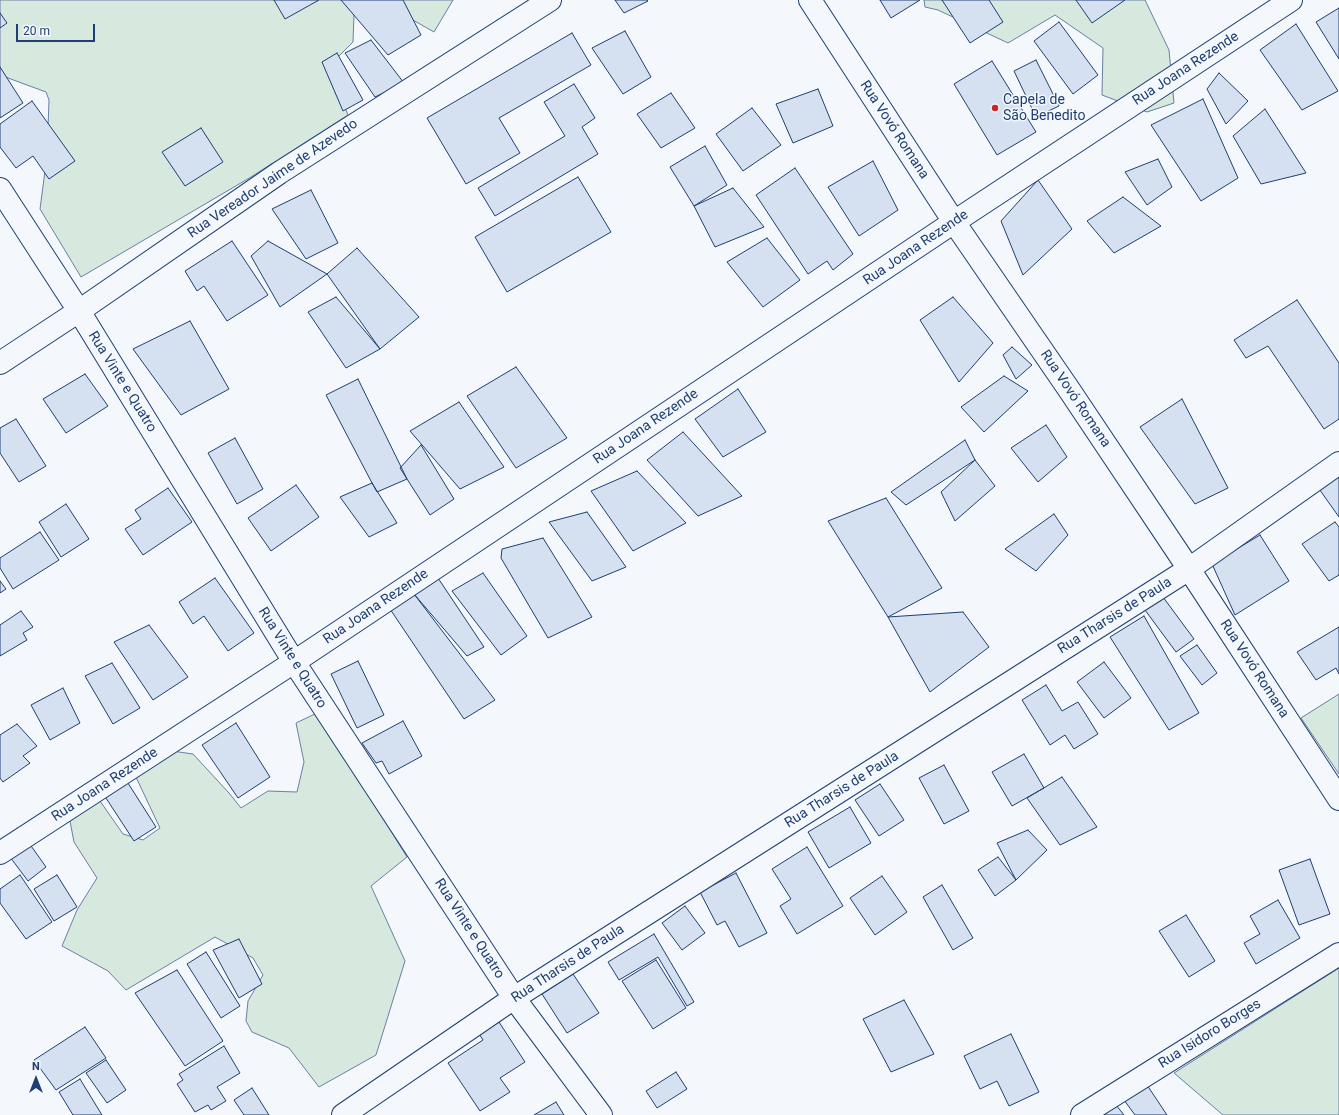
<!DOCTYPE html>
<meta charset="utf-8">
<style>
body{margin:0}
#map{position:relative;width:1339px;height:1115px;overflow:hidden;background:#f4f7fb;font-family:Roboto,sans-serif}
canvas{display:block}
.north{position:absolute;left:16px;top:1059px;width:40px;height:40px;-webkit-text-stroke:3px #f4f7fb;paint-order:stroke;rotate:0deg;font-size:11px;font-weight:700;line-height:16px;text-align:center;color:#1d3f73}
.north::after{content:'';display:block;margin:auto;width:14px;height:18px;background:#1d3f73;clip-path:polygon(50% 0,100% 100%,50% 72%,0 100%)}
.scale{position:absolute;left:16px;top:24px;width:79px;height:18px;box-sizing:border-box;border:2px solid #1d3f73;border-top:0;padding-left:5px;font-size:12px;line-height:14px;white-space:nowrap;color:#1d3f73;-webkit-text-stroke:3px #f4f7fb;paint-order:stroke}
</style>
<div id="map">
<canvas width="1339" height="1115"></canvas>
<div class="north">N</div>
<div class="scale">20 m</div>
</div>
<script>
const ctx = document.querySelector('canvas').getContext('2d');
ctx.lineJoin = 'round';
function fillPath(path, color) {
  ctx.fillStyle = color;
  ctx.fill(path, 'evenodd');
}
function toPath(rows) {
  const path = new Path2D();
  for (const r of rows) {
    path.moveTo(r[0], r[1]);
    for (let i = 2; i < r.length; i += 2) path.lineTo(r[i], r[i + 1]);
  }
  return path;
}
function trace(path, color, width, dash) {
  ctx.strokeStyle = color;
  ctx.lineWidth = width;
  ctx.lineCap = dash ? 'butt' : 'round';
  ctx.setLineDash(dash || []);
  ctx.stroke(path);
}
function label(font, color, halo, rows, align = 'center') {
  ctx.font = font + ' Roboto,sans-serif';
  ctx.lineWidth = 3;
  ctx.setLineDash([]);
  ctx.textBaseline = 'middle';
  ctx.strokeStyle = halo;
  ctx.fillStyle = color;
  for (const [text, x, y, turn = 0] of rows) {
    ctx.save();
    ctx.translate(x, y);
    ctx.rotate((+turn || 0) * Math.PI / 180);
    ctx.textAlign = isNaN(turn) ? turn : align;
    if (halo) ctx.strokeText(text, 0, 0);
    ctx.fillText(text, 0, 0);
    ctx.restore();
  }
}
const green = toPath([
 [0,0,349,0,354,15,353,42,329,66,348,115,251,177,81,277,40,209,47,156,49,100,46,92,0,75,0,0],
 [390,0,453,0,434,32,397,11,390,0],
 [924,0,1145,0,1169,50,1174,103,1147,112,1102,95,1103,48,1055,15,1008,43,938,10,925,7,924,0],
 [1339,694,1339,774,1301,718,1339,694],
 [317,713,350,760,379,812,407,857,371,886,405,961,376,1055,319,1087,289,1048,252,1032,246,1021,248,1001,263,975,253,958,215,937,126,990,108,971,62,946,77,910,97,878,74,842,69,816,100,801,123,834,143,840,160,828,135,775,172,751,193,754,229,793,241,808,268,791,297,792,304,762,296,723,317,713],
 [1339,968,1339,1115,1223,1115,1174,1073,1339,968]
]);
fillPath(green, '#d7e8df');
trace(green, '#687fa3', 1);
const building = toPath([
 [274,0,319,0,285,19,274,0],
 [341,0,403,0,421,35,388,55,341,0],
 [615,0,647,0,648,1,624,13,615,0],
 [880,0,920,0,891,18,880,0],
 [942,0,989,0,1003,22,970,43,942,0],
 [1076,0,1125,0,1092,23,1076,0],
 [1339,8,1339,59,1316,22,1339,8],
 [0,13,7,23,0,28,0,13],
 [1059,22,1098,75,1073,94,1034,41,1059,22],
 [1296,24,1338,91,1302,110,1260,50,1296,24],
 [625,31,651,77,623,94,592,48,625,31],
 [572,33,591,65,499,118,520,153,466,184,427,118,572,33],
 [371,40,404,83,375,97,345,53,371,40],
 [337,53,363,100,343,111,322,62,337,53],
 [1036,60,1059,106,1036,117,1014,71,1036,60],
 [992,61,1036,132,997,155,954,84,992,61],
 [0,67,23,103,0,118,0,67],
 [1219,73,1248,101,1226,124,1207,89,1219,73],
 [574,84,595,118,582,127,598,154,495,216,478,188,565,136,544,102,574,84],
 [818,89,833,126,793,143,776,104,818,89],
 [671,93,695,128,661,148,637,114,671,93],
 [1203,99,1238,178,1201,201,1151,125,1203,99],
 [32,101,75,161,49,179,33,156,16,168,0,147,0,124,32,101],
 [752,108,781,145,743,171,716,134,752,108],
 [1265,109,1306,173,1261,184,1233,136,1265,109],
 [201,128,223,162,185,186,162,152,201,128],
 [705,146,727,185,694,206,670,167,705,146],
 [1158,159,1172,187,1147,205,1125,172,1158,159],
 [873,161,898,210,859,236,828,187,873,161],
 [795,168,853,254,833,270,827,261,808,274,756,195,795,168],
 [578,177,611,232,507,292,475,237,578,177],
 [1038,180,1072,229,1023,275,1001,221,1038,180],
 [733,188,764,227,715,247,694,206,733,188],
 [311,190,338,243,306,259,272,209,311,190],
 [1123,197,1161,226,1114,253,1087,221,1123,197],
 [767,238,800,280,763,307,727,262,767,238],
 [232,241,268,295,227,321,204,286,197,291,185,271,232,241],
 [268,241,327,274,280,307,251,256,268,241],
 [357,248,419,317,380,349,327,274,357,248],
 [336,297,380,349,346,368,308,312,336,297],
 [953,297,993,343,959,382,920,320,953,297],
 [1297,300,1339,363,1339,419,1324,429,1268,346,1246,358,1234,340,1297,300],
 [190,321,229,389,181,415,133,349,190,321],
 [1012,347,1032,365,1016,379,1003,355,1012,347],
 [516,367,567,438,516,468,467,396,516,367],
 [85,374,108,406,66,433,43,399,85,374],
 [1004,376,1028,391,984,432,961,407,1004,376],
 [358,379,407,479,377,492,372,483,326,395,358,379],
 [738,389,766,432,723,457,695,419,738,389],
 [1182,399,1228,488,1195,504,1140,427,1182,399],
 [459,402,504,467,460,489,410,431,459,402],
 [16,419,46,466,19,482,0,453,0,428,16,419],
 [1046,425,1067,457,1038,482,1011,448,1046,425],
 [683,432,742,496,698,516,647,460,683,432],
 [235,438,263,489,237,504,208,453,235,438],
 [965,440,975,460,906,505,891,492,965,440],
 [421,445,454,499,430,515,400,468,421,445],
 [975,460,995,486,955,521,941,492,975,460],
 [637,471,686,523,633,551,591,491,637,471],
 [1339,471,1339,517,1317,486,1339,471],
 [372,483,397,523,369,537,340,497,372,483],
 [296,485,319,517,271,551,248,518,296,485],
 [168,488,192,522,143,555,125,529,141,519,135,510,168,488],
 [886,498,942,588,888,617,828,521,886,498],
 [66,504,89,539,61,557,39,522,66,504],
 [587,512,626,567,592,581,549,522,587,512],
 [1054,514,1068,535,1036,571,1005,549,1054,514],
 [1335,522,1339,527,1339,575,1329,581,1302,544,1335,522],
 [40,532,59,560,13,589,0,568,0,558,40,532],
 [1260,535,1289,581,1235,615,1212,564,1260,535],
 [543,538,592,617,548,638,501,558,502,549,543,538],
 [483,573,527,636,501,655,452,591,483,573],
 [215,578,254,633,228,651,204,616,193,624,179,602,215,578],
 [438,578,484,647,467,656,414,594,438,578],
 [0,581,6,589,0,593,0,581],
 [414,594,495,700,464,719,390,609,414,594],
 [1163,597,1194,639,1176,652,1145,610,1163,597],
 [21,611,33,627,23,633,27,640,0,656,0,625,21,611],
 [963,612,989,647,930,692,888,617,963,612],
 [1144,616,1199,713,1169,730,1110,637,1144,616],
 [149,625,188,677,153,700,114,642,149,625],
 [1339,627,1339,674,1336,668,1316,680,1297,652,1339,627],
 [1197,645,1217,673,1202,685,1180,656,1197,645],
 [358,661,384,715,357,728,331,674,358,661],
 [1104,662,1131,698,1104,718,1077,682,1104,662],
 [112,663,140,708,113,724,85,676,112,663],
 [1046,685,1062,711,1078,702,1098,734,1074,749,1065,735,1050,745,1022,700,1046,685],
 [63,688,80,723,50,740,31,705,63,688],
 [403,721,422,756,389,774,382,761,376,763,362,743,403,721],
 [236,723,270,777,238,798,202,745,236,723],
 [17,724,37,746,23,756,30,763,3,782,0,778,0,735,17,724],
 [1024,754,1044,788,1012,806,992,772,1024,754],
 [944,765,969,811,944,824,919,778,944,765],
 [1062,777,1097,827,1060,845,1027,798,1062,777],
 [126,780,156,827,134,841,104,795,126,780],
 [880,784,904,820,879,836,855,800,880,784],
 [850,807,871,843,829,868,808,832,850,807],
 [1028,830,1047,850,1016,880,997,843,1028,830],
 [29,843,46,867,28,881,10,857,29,843],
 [807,847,843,906,797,934,780,906,791,899,772,869,807,847],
 [998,857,1016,880,995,896,978,870,998,857],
 [1310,859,1330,914,1299,925,1279,870,1310,859],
 [736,873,767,933,739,947,725,921,717,925,700,892,736,873],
 [20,875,52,922,26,939,0,903,0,889,20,875],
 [57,875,77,907,54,921,34,889,57,875],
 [882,876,907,912,875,935,850,898,882,876],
 [942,885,973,938,953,950,923,897,942,885],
 [1278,900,1300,938,1256,964,1244,943,1260,934,1250,916,1278,900],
 [685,906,705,933,682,950,662,923,685,906],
 [1186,915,1215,961,1189,977,1159,931,1186,915],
 [654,934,694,1002,687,1006,658,957,619,980,608,962,654,934],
 [239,939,262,984,239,998,213,950,239,939],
 [206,952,240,1006,221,1018,187,964,206,952],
 [656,960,686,1008,653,1029,622,981,656,960],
 [177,970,223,1041,185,1066,135,993,177,970],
 [573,974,599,1013,567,1033,542,994,573,974],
 [904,1000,934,1054,891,1072,863,1019,904,1000],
 [499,1022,525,1062,500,1078,510,1092,480,1111,448,1063,483,1040,479,1034,499,1022],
 [85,1027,106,1058,56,1090,34,1060,85,1027],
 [1011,1034,1039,1092,1009,1106,997,1081,980,1089,964,1056,1011,1034],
 [224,1046,240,1073,217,1087,226,1101,211,1110,208,1105,195,1112,177,1084,183,1080,179,1074,224,1046],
 [106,1060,126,1090,107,1103,86,1073,106,1060],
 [676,1072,687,1089,657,1108,646,1091,676,1072],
 [80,1079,102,1115,73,1115,59,1092,80,1079],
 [1147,1085,1167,1115,1135,1115,1124,1100,1147,1085],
 [252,1088,269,1115,244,1115,234,1100,252,1088],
 [556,1102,564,1115,534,1115,556,1102],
 [1116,1105,1124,1115,1104,1115,1116,1105]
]);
fillPath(building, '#d5e0f0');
trace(building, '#1d3f73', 1);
const street = toPath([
 [810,0,954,222,1070,391,1189,569,1339,799],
 [0,189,79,311,294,662,514,998,601,1115],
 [0,363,79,311,279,173,550,0],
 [0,853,294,662,954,222,1291,0],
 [343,1115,514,998,1189,569,1339,463],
 [1082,1115,1339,954]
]);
trace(street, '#1d3f73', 24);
trace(street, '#f4f7fb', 22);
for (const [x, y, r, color] of [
 [995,108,4,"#c62828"]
]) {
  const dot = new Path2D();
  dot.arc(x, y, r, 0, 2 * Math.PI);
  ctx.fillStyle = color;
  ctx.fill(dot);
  trace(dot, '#f4f7fb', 1.5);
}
label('14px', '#1d3f73', '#f4f7fb', [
 ["Rua Joana Rezende",1186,69,-33],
 ["Rua Vovó Romana",894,130,57],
 ["Rua Vereador Jaime de Azevedo",273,179,-34],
 ["Rua Joana Rezende",916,248,-34],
 ["Rua Vinte e Quatro",122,382,58],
 ["Rua Vovó Romana",1075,399,56],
 ["Rua Joana Rezende",646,427,-34],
 ["Rua Joana Rezende",376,607,-34],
 ["Rua Tharsis de Paula",1115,616,-32],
 ["Rua Vinte e Quatro",292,658,58],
 ["Rua Vovó Romana",1254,669,57],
 ["Rua Joana Rezende",105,785,-33],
 ["Rua Tharsis de Paula",842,790,-32],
 ["Rua Vinte e Quatro",469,929,57],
 ["Rua Tharsis de Paula",568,964,-33],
 ["Rua Isidoro Borges",1210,1034,-32]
]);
label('14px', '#1d3f73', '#f4f7fb', [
 ["Capela de",1003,100],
 ["São Benedito",1003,116]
], 'left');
</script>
